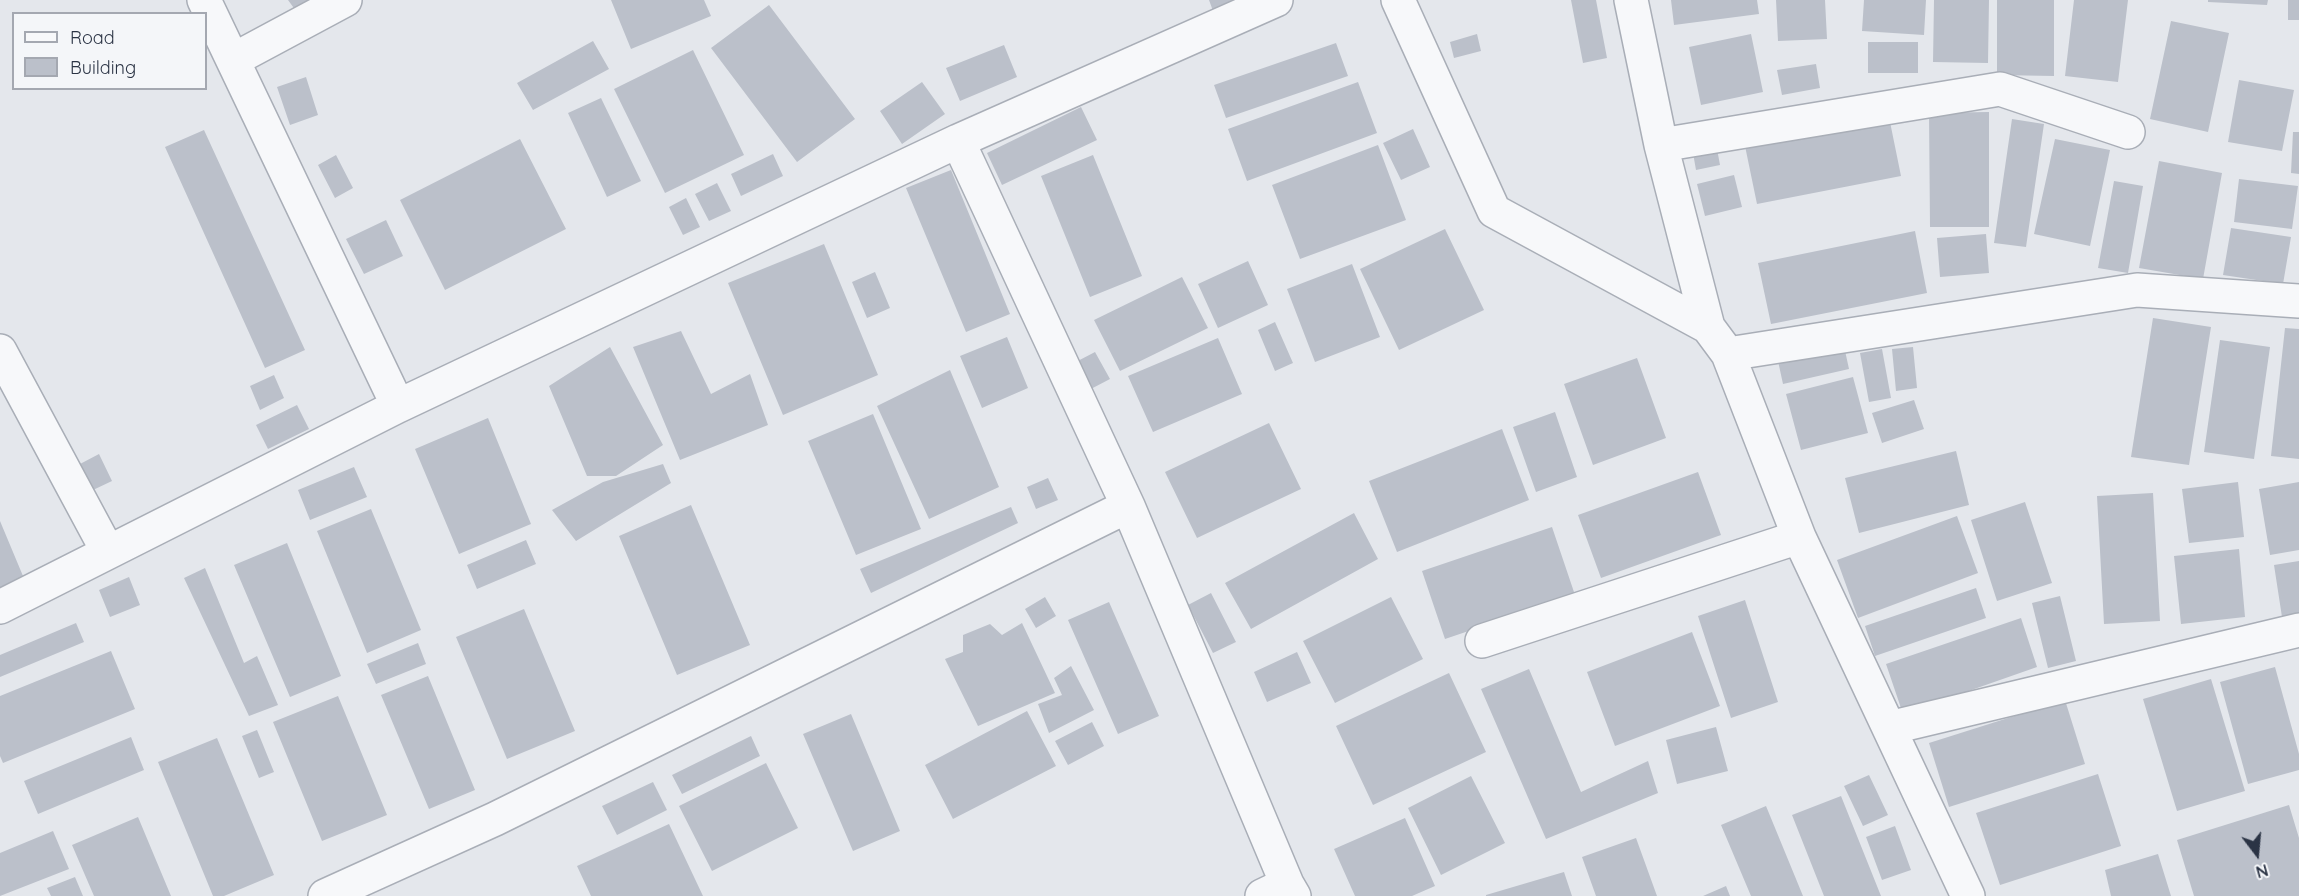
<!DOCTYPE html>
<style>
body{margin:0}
#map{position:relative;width:2299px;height:896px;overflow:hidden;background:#e4e7ec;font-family:Quicksand,sans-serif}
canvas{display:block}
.legend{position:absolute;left:12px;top:12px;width:195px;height:78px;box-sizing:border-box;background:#f4f6f9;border:2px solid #a4a8b1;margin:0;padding:8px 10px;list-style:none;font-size:18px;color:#2b3445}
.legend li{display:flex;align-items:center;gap:12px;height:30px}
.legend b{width:30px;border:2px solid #a4a8b1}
.north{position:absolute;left:2227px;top:824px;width:60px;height:60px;-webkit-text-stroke:4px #f4f6f9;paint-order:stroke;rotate:164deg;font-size:16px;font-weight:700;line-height:24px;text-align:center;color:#2b3445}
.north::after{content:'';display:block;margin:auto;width:21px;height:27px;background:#2b3445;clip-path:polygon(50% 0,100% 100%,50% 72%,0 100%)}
</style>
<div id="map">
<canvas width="2299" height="896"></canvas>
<ul class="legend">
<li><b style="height:8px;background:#f7f8fa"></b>Road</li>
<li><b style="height:16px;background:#bbc0ca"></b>Building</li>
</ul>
<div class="north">N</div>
</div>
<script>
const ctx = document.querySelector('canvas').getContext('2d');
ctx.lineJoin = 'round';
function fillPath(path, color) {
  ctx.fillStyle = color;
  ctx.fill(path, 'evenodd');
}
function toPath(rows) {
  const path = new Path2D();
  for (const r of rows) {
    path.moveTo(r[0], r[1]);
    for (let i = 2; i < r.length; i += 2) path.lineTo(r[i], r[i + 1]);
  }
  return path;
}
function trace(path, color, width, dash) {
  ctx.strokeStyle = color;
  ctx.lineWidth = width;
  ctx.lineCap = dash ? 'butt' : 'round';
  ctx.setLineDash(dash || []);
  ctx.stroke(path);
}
fillPath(toPath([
 [288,0,313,0,296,11],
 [611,0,704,0,711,16,631,49],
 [1209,0,1239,0,1213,11],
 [1571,0,1596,0,1607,58,1583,63],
 [1671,0,1757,0,1759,14,1674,25],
 [1776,0,1825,0,1827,39,1778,41],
 [1864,0,1926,0,1924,35,1862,31],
 [1934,0,1989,0,1988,63,1933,62],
 [1997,0,2054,0,2054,76,1997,75],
 [2074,0,2128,0,2118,82,2065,76],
 [2208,0,2268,0,2267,5,2208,2],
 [2288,0,2299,0,2299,20,2288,20],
 [769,5,855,119,797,162,711,48],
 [2171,21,2229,33,2208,132,2150,119],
 [1477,34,1481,51,1454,58,1450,42],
 [1751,34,1763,92,1701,105,1689,47],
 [593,41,609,69,533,110,517,83],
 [1868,42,1918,42,1918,73,1868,73],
 [1336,43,1348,76,1226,118,1214,85],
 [1004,45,1017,77,960,101,946,68],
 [693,50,744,155,665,193,614,89],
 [1816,64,1820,88,1782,95,1777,70],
 [306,77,318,115,290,125,277,87],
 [2239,80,2294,90,2282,151,2228,142],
 [922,82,945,114,902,144,880,111],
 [1358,82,1377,133,1247,181,1228,129],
 [601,98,641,181,607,197,568,113],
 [1081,107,1097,140,1002,185,987,153],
 [1989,112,1989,227,1930,227,1929,113],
 [1889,117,1901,176,1757,204,1745,146],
 [2012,119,2044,124,2026,247,1994,243],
 [1413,129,1430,167,1401,180,1383,143],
 [204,130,305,350,265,368,165,147],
 [2293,132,2299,132,2299,174,2291,173],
 [520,139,566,229,445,290,400,200],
 [2055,139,2110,150,2090,246,2034,234],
 [1378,145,1406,220,1300,259,1272,185],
 [1717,149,1720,165,1696,170,1693,153],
 [773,154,783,176,741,196,731,174],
 [336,155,353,188,335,198,318,165],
 [1093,155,1142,276,1090,297,1041,176],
 [2159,161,2222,173,2203,279,2139,268],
 [951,170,1010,314,966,332,906,188],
 [1734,175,1742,207,1705,216,1697,184],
 [2239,179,2298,186,2292,229,2234,222],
 [2114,181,2143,186,2128,273,2098,268],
 [717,183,731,211,709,221,695,194],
 [686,198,700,227,683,235,669,207],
 [386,220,403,256,364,274,346,239],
 [2231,228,2291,237,2283,284,2223,275],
 [1445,229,1484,310,1399,350,1360,269],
 [1915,231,1927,293,1771,324,1758,263],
 [1986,234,1989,273,1940,277,1937,238],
 [824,244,878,375,783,415,728,283],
 [1248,261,1268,305,1218,328,1198,284],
 [1352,264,1380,337,1315,362,1287,289],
 [875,272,890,308,867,318,852,282],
 [1182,277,1208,328,1120,371,1094,320],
 [2153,318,2211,327,2189,465,2131,457],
 [1275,322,1293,363,1275,371,1258,330],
 [2285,328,2299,329,2299,459,2271,456],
 [681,331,711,394,750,374,768,425,680,460,633,347],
 [1007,337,1028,388,982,408,960,356],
 [1218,338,1242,394,1153,432,1128,376],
 [2220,340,2270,347,2254,459,2204,452],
 [1844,346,1849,369,1783,384,1778,361],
 [610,347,663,445,616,476,587,476,549,386],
 [1913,347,1917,388,1896,391,1892,349],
 [1882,349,1891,398,1869,402,1860,353],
 [1095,352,1110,379,1087,391,1072,364],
 [1637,358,1666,438,1593,465,1564,384],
 [950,370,999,487,929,519,877,406],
 [274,375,284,398,260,410,250,386],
 [1853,377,1868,433,1801,450,1786,394],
 [1914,400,1924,429,1882,443,1872,413],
 [297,405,309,429,268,449,256,425],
 [1555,412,1577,477,1536,492,1513,427],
 [873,414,921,529,856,555,808,441],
 [488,418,531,524,459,554,415,449],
 [1269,423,1301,489,1197,538,1165,472],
 [1502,429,1529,500,1397,552,1369,481],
 [1956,451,1969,505,1859,533,1845,478],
 [99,454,112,481,93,490,80,464],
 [663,464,671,483,576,541,552,510,603,482],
 [354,467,367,497,310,520,298,490],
 [1698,472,1721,535,1601,578,1578,515],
 [1048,478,1058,500,1036,509,1027,487],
 [2238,482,2244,537,2189,543,2182,489],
 [2299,482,2299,550,2270,555,2259,489],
 [2153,493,2160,621,2104,624,2097,496],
 [2025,502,2052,583,1997,601,1971,520],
 [691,505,750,645,677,675,619,536],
 [1011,507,1018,523,871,593,860,569],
 [371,509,421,630,367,653,317,531],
 [1354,513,1378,559,1251,629,1225,583],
 [1957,516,1978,573,1858,618,1837,560],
 [0,521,28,588,4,597,0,588],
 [1552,527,1575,595,1445,639,1422,571],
 [526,540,536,564,477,589,467,565],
 [287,543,341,676,290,697,234,565],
 [2239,549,2245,617,2181,624,2174,556],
 [2299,561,2299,614,2282,617,2274,565],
 [205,568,244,663,257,656,278,705,249,716,184,578],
 [129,577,140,605,110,617,99,590],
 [1976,588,1986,618,1875,656,1865,626],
 [1211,593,1236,642,1213,653,1188,605],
 [2060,596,2076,661,2048,668,2032,603],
 [1045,597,1056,616,1036,628,1025,609],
 [1391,597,1423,659,1335,703,1303,641],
 [1745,600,1778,702,1731,718,1698,616],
 [1109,602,1159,716,1118,734,1068,620],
 [524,609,575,731,507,759,456,637],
 [2021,618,2037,667,1903,714,1886,664],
 [76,623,84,642,0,677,0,655],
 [1022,623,1055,693,978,726,945,659,963,652,963,635,990,624,1002,635],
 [1692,632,1720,706,1615,746,1587,672],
 [418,643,426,664,376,684,367,664],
 [111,651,135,709,3,763,0,756,0,696],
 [1297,652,1311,683,1267,702,1254,672],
 [1071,666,1094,710,1049,733,1038,704,1062,695,1054,678],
 [2275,667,2299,754,2299,770,2248,784,2220,682],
 [1529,669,1581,792,1648,761,1658,793,1546,839,1481,689],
 [1449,673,1486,752,1373,805,1336,726],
 [428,676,475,790,429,809,381,695],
 [2211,679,2245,791,2177,811,2143,699],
 [338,696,387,815,322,841,273,722],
 [2065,700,2085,764,1949,807,1929,743],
 [1027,711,1056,766,953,819,925,765],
 [851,714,900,831,853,851,803,734],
 [1092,722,1104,746,1068,765,1055,741],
 [1716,727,1728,771,1677,784,1666,740],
 [257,730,274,772,259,778,242,736],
 [751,736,760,756,682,794,672,775],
 [131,737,144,770,38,814,24,781],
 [217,738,274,875,224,896,213,896,158,762],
 [766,763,798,828,712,871,679,806],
 [2098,774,2121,846,2000,885,1976,813],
 [1869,775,1888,815,1863,826,1844,786],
 [1471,776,1505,843,1441,875,1408,808],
 [653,782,667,810,617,835,602,806],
 [1841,796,1881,896,1824,896,1792,815],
 [2289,805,2299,838,2299,896,2194,896,2177,840],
 [1766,806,1803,896,1751,896,1721,825],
 [138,817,171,896,94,896,72,845],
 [1405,818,1435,886,1412,896,1355,896,1334,849],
 [669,824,703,896,591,896,577,866],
 [1895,826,1911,870,1882,880,1866,837],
 [53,831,69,869,0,896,0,853],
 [1636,838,1657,896,1596,896,1582,857],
 [2158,854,2171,896,2111,896,2105,870],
 [1564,872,1572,896,1486,896,1486,895],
 [75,877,83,896,51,896,47,888],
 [1726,886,1730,896,1703,896]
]), '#bbc0ca');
const street = toPath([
 [204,0,398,406],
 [1398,0,1494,211,1708,327],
 [1631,0,1661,145,1708,327,1728,354,1799,537,1968,896],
 [233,60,345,0],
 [958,141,1276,0],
 [1661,145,2000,89,2128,132],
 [0,351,108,552],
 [1728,354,2137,290,2299,301],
 [0,607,398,406,958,141,1128,506,1287,884,1294,896],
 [1482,641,1799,537],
 [1889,728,2299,630],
 [325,896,495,819,1128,506],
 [1262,896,1287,884]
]);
trace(street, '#a9aeb7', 36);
trace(street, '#f7f8fa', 33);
</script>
